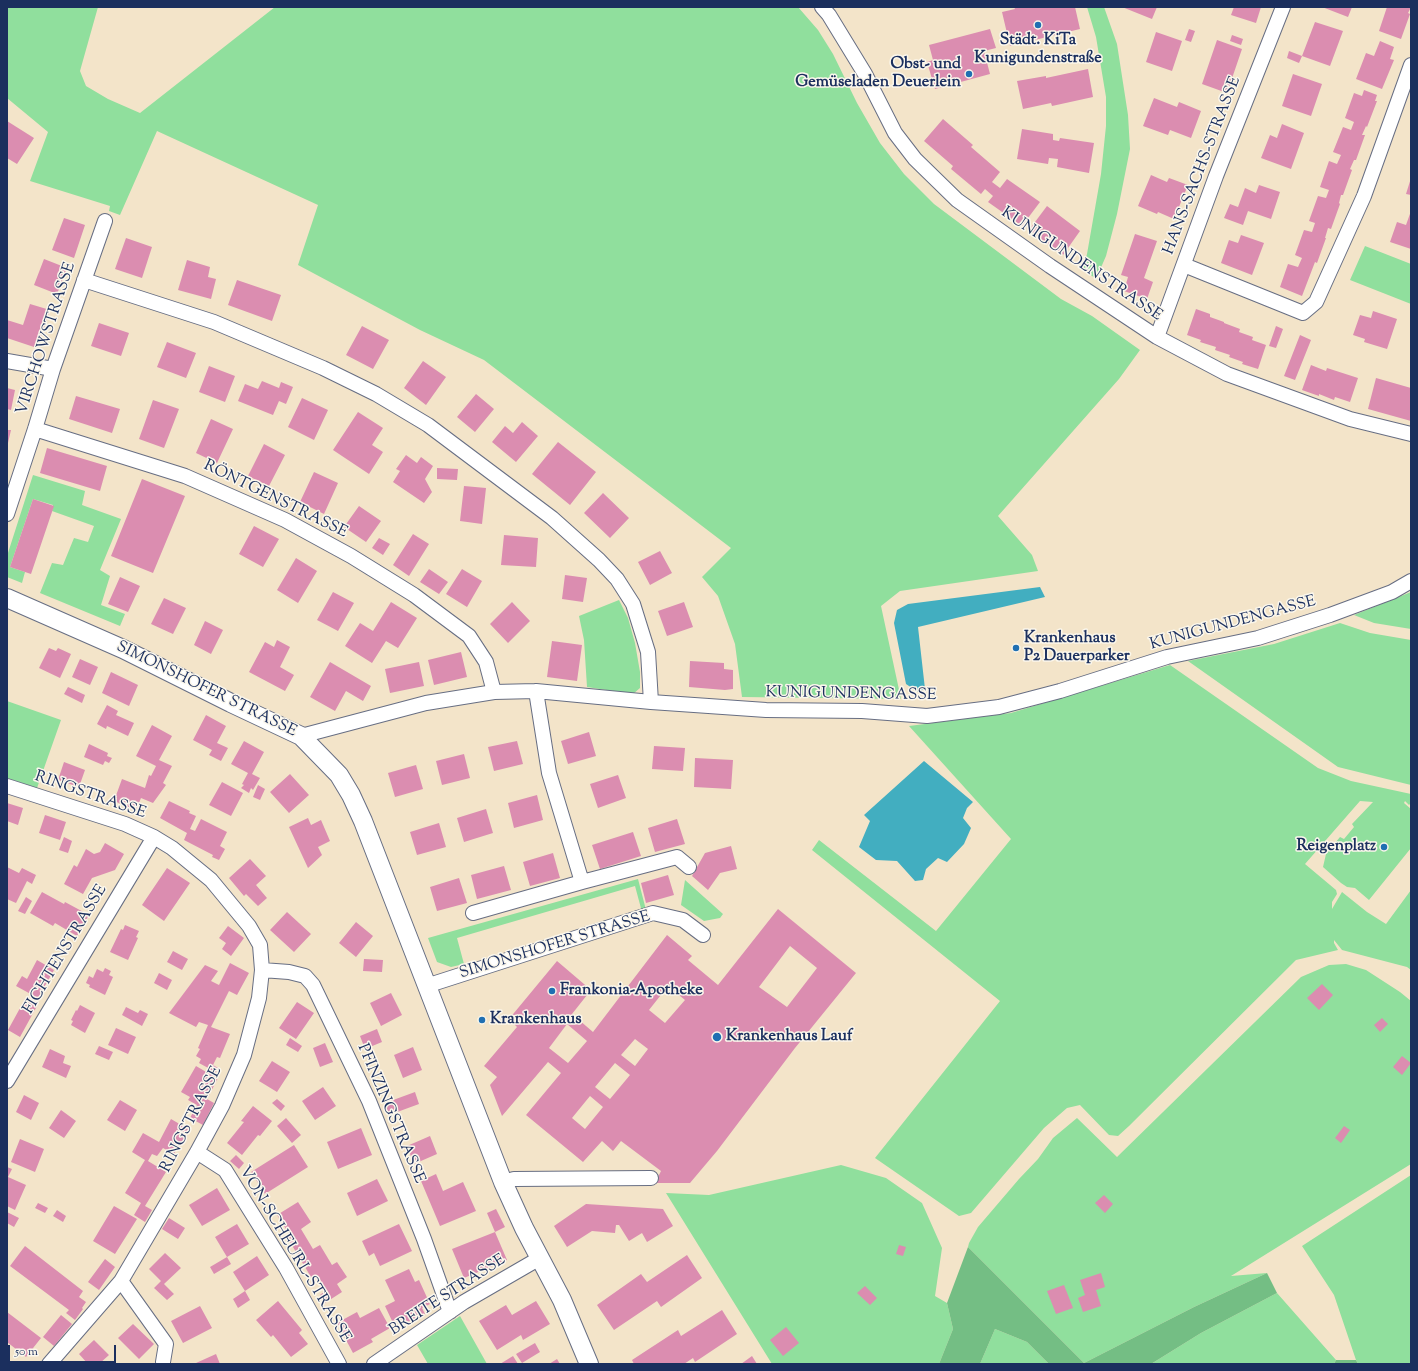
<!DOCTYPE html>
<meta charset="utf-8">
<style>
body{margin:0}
#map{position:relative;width:1418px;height:1371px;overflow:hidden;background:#f3e4c9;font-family:"Sorts Mill Goudy",serif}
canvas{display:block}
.frame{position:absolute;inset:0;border:8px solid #1b2f5e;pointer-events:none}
.scale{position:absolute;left:8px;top:1345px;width:108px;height:18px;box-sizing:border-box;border:2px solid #1b2f5e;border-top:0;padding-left:5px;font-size:12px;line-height:14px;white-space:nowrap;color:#1b2f5e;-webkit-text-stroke:3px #fbf7ec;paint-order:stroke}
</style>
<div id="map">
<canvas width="1418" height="1371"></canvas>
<div class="frame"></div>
<div class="scale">50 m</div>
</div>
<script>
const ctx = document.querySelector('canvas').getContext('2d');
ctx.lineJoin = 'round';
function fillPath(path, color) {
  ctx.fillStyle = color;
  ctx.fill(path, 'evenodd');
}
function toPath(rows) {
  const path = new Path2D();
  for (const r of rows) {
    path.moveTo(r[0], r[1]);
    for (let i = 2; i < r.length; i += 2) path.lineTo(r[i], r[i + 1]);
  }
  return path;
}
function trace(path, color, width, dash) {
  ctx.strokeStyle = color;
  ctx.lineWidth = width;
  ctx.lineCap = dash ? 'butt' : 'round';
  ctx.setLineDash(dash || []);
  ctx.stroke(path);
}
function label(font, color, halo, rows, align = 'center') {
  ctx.font = font + ' "Sorts Mill Goudy",serif';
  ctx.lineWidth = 3;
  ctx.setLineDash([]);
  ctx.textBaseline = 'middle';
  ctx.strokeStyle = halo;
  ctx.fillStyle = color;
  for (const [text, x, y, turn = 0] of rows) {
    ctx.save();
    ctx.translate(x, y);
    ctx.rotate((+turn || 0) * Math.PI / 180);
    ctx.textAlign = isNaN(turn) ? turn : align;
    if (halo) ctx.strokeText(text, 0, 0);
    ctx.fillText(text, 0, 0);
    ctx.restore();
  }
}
fillPath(toPath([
 [7,7,98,7,80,71,86,86,108,99,140,113,275,7,798,7,818,30,833,54,857,103,880,143,904,174,934,204,1061,299,1092,316,1140,350,1119,379,998,516,1032,555,1038,571,900,591,881,606,901,699,742,697,735,644,718,596,702,577,731,548,484,360,420,330,298,265,318,205,157,131,120,215,109,211,110,206,30,181,48,132,7,98],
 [1087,7,1104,7,1117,44,1128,115,1130,149,1117,214,1106,256,1096,279,1083,269,1087,254,1101,174,1106,126,1106,97,1096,37],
 [1365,246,1411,264,1411,304,1350,280],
 [33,475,85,491,82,505,121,519,100,570,110,576,101,605,125,614,120,626,40,593,52,563,63,565,74,538,88,542,94,526,52,511,53,505,33,499,10,567,25,572,22,583,7,577,7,556],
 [1411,592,1411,629,1374,623,1354,615],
 [619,600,628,618,635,643,640,672,640,688,633,694,587,687,584,640,579,616],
 [1340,623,1370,633,1411,640,1411,785,1338,767,1188,661,1274,644],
 [1170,665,1318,768,1351,781,1411,794,1411,803,1409,805,1405,801,1404,803,1411,809,1411,848,1369,900,1355,888,1347,887,1341,883,1323,867,1326,854,1340,837,1344,839,1354,827,1352,824,1373,802,1360,801,1305,864,1336,890,1337,894,1332,902,1332,909,1342,892,1367,912,1386,924,1411,890,1411,970,1407,967,1342,950,1334,940,1334,943,1338,950,1296,960,1129,1126,1118,1136,1109,1135,1080,1105,1067,1108,1044,1128,971,1213,959,1216,875,1158,1000,1001,812,850,819,840,936,931,1011,839,909,726,1011,713],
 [7,701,61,720,37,788,7,778],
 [638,879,646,910,642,912,635,886,457,938,464,964,451,967,437,962,428,938],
 [685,880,723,914,720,918,704,921,681,905],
 [1346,964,1366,970,1400,992,1411,1001,1411,1164,1231,1276,1267,1273,1194,1307,1084,1363,968,1247,969,1243,978,1227,1019,1179,1038,1159,1053,1138,1077,1118,1117,1157,1301,977,1329,965],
 [841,1165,886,1178,922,1203,942,1248,935,1296,947,1303,953,1329,939,1364,772,1364,666,1193,709,1195],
 [1411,1175,1411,1364,1358,1364,1356,1360,1334,1295,1302,1246],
 [1277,1293,1336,1360,1334,1364,1151,1364,1201,1333],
 [460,1316,487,1364,428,1364,417,1345],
 [995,1329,1027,1342,1049,1364,980,1364]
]), '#90df9d');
fillPath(toPath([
 [968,1247,1084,1363,1194,1307,1267,1273,1277,1293,1201,1333,1151,1364,1049,1364,1027,1342,995,1329,980,1364,939,1364,953,1329,947,1303],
 [1336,1360,1356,1360,1358,1364,1334,1364]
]), '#74be84');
fillPath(toPath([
 [1040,587,1045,597,918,627,925,689,918,692,906,684,894,623,897,610,908,604],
 [924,761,973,802,967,808,963,818,971,828,964,844,947,862,938,858,926,869,923,880,915,881,897,861,876,860,859,847,870,821,864,815]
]), '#42aec0');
fillPath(toPath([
 [1014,7,1075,7,1080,29,1010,46,1002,12,1015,9],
 [1122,7,1157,7,1152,19],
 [1234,7,1261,7,1256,23,1231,15],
 [1322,7,1352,7,1348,17],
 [1387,7,1396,8,1396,7,1411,7,1408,13,1410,14,1401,39,1379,31],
 [1315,22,1343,31,1330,66,1302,56],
 [990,29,996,48,984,51,990,74,935,89,927,62,933,60,929,45],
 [1189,29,1195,31,1191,42,1185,40],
 [1156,32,1182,41,1172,71,1146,62],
 [1232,35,1243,39,1241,45,1230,41],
 [1217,40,1242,49,1227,93,1202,84],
 [1380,41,1394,47,1390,59,1394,60,1382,89,1356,79,1366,53,1374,56],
 [1289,51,1302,56,1299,63,1287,58],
 [1088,69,1093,97,1052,106,1051,103,1023,109,1017,81,1046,76,1046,78],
 [1293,74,1322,84,1311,116,1282,106],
 [1364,90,1377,95,1375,101,1377,101,1367,127,1366,126,1362,135,1365,135,1356,160,1354,160,1350,169,1352,170,1343,195,1341,195,1339,203,1340,204,1331,229,1328,228,1325,238,1326,238,1317,263,1315,262,1302,296,1280,287,1288,264,1298,267,1302,258,1295,255,1304,230,1312,232,1315,223,1309,221,1318,196,1326,198,1329,190,1320,187,1329,161,1337,164,1341,155,1333,152,1343,127,1351,130,1354,122,1345,118,1354,93,1362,96],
 [1154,98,1177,107,1179,102,1201,111,1191,138,1170,130,1168,135,1143,126],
 [943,119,973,145,971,147,1000,172,992,182,1000,188,1007,179,1040,202,1022,226,988,202,993,196,985,189,981,194,951,169,953,166,924,141],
 [7,121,34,138,17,164,7,158],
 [1282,124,1304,133,1291,169,1261,158,1270,135,1277,138],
 [1022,129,1053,134,1053,140,1059,141,1060,138,1094,143,1089,173,1057,167,1058,159,1049,158,1048,164,1017,159],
 [1151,175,1167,182,1169,178,1188,185,1174,219,1158,212,1157,214,1138,206],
 [1411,178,1411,195,1406,194],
 [1259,185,1280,192,1271,219,1248,211,1243,225,1224,218,1230,204,1238,207,1245,188,1256,193],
 [1047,206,1080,231,1063,255,1029,230],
 [1411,211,1411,249,1390,242,1397,222,1406,225],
 [64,218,85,225,74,258,52,250],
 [1135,234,1157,241,1144,278,1153,282,1147,299,1124,291,1128,277,1121,275],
 [1241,235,1264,243,1252,275,1221,263,1229,240,1238,243],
 [126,238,152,247,142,278,115,269],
 [44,259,67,268,57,294,34,285],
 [187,260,210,267,208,277,216,279,211,299,178,290],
 [237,280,281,295,272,321,228,305],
 [30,304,50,310,37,348,7,338,7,320,23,325],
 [1196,309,1210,314,1210,317,1224,322,1224,323,1240,329,1239,332,1253,337,1252,340,1266,345,1258,369,1242,364,1243,362,1229,357,1230,355,1215,350,1216,347,1200,342,1201,340,1187,335],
 [1373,311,1397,319,1387,349,1364,342,1365,339,1353,335,1360,315,1371,318],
 [99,323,129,333,121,356,91,346],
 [362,326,389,340,373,369,346,355],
 [1276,326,1283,329,1276,348,1269,346],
 [1300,335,1311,340,1295,380,1284,376],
 [167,342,196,353,186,378,157,367],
 [423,361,446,377,426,405,404,388],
 [1311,365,1326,371,1327,368,1358,378,1350,402,1335,397,1334,400,1319,394,1319,396,1302,390],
 [209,366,235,376,225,402,199,392],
 [1376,378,1411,388,1411,421,1368,409],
 [262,381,279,388,281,382,293,387,286,404,279,401,273,415,238,401,245,384,258,389],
 [7,388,15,390,11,410,7,409],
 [476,394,494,409,475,432,457,417],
 [76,396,120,409,112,433,69,419],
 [302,398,328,410,314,440,288,427],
 [153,400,179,409,164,448,139,439],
 [358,412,383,428,372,445,383,452,369,474,333,450],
 [211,419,233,429,217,463,196,453],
 [522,422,538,436,516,462,492,442,505,426,513,433],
 [7,430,11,430,8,443,7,443],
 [558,442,596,472,570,505,532,474],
 [264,444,285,455,269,486,248,476],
 [47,448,107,466,100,491,40,473],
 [406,455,417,463,421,457,433,466,425,479,432,492,424,503,393,482,400,471,396,469],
 [437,468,458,469,457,480,437,479],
 [314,472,338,483,324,514,300,502],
 [142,479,185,496,153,573,111,556],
 [464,486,486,488,482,524,460,521],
 [603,493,629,518,610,538,584,513],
 [33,499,54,506,31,574,10,567],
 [359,506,381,521,366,542,344,527],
 [254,526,279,539,263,567,239,554],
 [413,534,429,544,409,576,393,565],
 [504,535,538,538,536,567,501,565],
 [379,538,390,544,383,555,372,548],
 [660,551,672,573,650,585,638,562],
 [296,558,317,571,298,603,277,590],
 [429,569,448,582,439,594,420,582],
 [462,569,482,581,467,607,446,594],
 [565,575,587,578,583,602,562,599],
 [120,577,140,586,128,612,108,604],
 [333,592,354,603,338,631,317,620],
 [164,598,186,608,173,634,151,624],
 [391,602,417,618,398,648,386,641,372,663,345,646,360,623,373,631],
 [512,602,530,621,508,643,490,624],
 [684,602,693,627,667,636,658,611],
 [205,621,223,630,211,654,194,645],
 [277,640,290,647,280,667,294,675,285,691,249,672,265,642,274,647],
 [552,641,582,645,577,681,547,677],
 [49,648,56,651,58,648,71,654,60,678,39,668],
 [461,652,467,677,434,685,428,660],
 [80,659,98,667,90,685,72,677],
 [690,661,724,663,724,669,733,670,733,689,725,690,689,687],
 [330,662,371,686,363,701,346,691,335,711,310,697],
 [419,662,424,686,390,693,385,669],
 [111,672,138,685,129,706,102,693],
 [68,687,85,695,82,703,64,694],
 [107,705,118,711,116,715,134,723,128,736,107,726,106,729,97,724],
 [206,715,226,726,217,743,228,748,221,761,209,755,212,750,193,740],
 [152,725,172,736,159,760,172,766,163,783,166,785,153,803,141,798,136,810,114,801,122,779,145,788,149,775,151,776,156,766,136,756],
 [589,732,596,756,568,764,561,741],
 [244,741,264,752,252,774,260,778,253,790,251,788,249,793,241,788,244,785,242,784,248,773,231,764],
 [517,741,523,764,494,771,488,747],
 [89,744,108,753,107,756,112,758,109,763,105,761,103,765,84,757],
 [654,746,685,748,683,771,652,769],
 [464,754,470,778,442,785,436,761],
 [695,758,733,760,731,789,694,787],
 [64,762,85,770,79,787,58,780],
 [416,765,423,789,395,797,388,773],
 [290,774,309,795,289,813,270,792],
 [618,775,626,798,598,808,590,784],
 [222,782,243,793,231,816,209,805],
 [258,785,265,789,260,800,253,797],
 [537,795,543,820,514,828,508,803],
 [169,801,190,811,189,813,196,816,190,829,195,831,201,819,227,832,220,846,225,849,219,860,212,857,213,855,184,840,187,833,160,818],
 [7,803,23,808,18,825,7,821],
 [486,809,493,833,464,842,457,818],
 [45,815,66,822,60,840,39,833],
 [308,818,311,825,321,820,330,841,318,847,322,855,308,868,289,827],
 [677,819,685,844,655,852,648,828],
 [439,823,446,847,417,855,410,832],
 [633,832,641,856,600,869,592,845],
 [64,837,72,841,68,853,59,850],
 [105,843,124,854,115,870,92,878,83,894,64,884,74,865,77,867,86,849,94,854,100,852],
 [731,846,737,869,720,873,708,890,692,876,705,853],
 [553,853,560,878,530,886,523,862],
 [250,859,266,876,256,885,267,898,258,906,246,894,244,896,229,878],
 [504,866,511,890,477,899,471,875],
 [7,867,19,873,22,868,36,875,32,884,27,881,16,903,7,899],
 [167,868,190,883,164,921,142,905],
 [668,875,674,895,646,903,641,883],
 [459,878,467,903,437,911,430,887],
 [42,892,64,904,65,902,89,915,77,936,55,923,53,926,30,913],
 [26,897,32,901,25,914,18,911],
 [778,909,856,973,795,1048,717,1151,690,1183,655,1183,661,1171,621,1141,613,1151,602,1141,583,1162,526,1115,561,1073,548,1062,502,1116,490,1085,497,1077,484,1066,517,1027,509,1019,557,961,591,990,572,1014,593,1032,667,935,692,956,688,960,718,985],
 [790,946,817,968,787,1007,759,987],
 [668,986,685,1000,665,1023,649,1010],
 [567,1024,587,1041,568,1063,549,1048],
 [635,1039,648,1049,635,1066,621,1055],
 [615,1063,630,1075,610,1099,595,1087],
 [590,1096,603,1107,585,1129,572,1118],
 [287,912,311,934,294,952,270,930],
 [356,922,373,936,356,957,339,943],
 [125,925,139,931,136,937,138,938,128,960,110,952,121,929,123,930],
 [228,926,244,938,231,956,222,949,226,943,219,938],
 [173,951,188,959,182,970,167,962],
 [364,959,383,960,382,972,363,971],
 [37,960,54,970,38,998,16,986,22,976,27,979],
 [230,963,249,973,237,995,229,991,211,1027,230,1034,220,1058,217,1057,213,1065,218,1068,214,1076,218,1078,207,1099,214,1103,203,1125,190,1118,197,1105,188,1100,190,1097,181,1092,196,1066,208,1073,210,1069,199,1063,201,1059,196,1056,200,1049,198,1048,208,1025,199,1022,196,1027,169,1013,205,965,218,971,211,981,219,985],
 [105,968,111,971,109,975,113,977,105,995,89,987,90,985,86,983,89,976,93,978,97,969,103,972],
 [159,973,172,980,167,990,154,983],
 [1322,984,1333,995,1319,1010,1307,998],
 [391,993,402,1015,381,1026,370,1003],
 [25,999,37,1006,20,1037,8,1030],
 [297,1002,314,1013,296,1039,279,1028],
 [80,1005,95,1013,85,1033,71,1025,73,1021,71,1020,76,1010,77,1011],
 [126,1007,138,1013,140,1010,148,1014,142,1026,122,1015],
 [1382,1018,1388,1024,1380,1032,1374,1025],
 [116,1028,136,1037,128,1054,108,1045],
 [377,1029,382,1042,365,1049,360,1036],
 [290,1038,302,1046,298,1052,286,1045],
 [325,1043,333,1062,320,1067,313,1048],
 [99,1046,113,1052,109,1060,95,1054],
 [413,1047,422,1070,403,1078,394,1055],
 [50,1049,65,1056,63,1063,71,1066,66,1078,42,1067],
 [1402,1056,1411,1063,1402,1075,1393,1067],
 [272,1061,290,1072,277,1092,259,1081],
 [323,1087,336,1106,315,1120,302,1101],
 [415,1092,419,1104,389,1115,385,1103],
 [24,1095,39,1103,31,1120,16,1112],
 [277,1099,285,1106,281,1111,272,1103],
 [120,1100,137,1110,125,1131,107,1120],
 [253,1106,272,1121,260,1136,258,1135,242,1155,227,1143,244,1122,241,1121],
 [61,1110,76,1121,64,1138,49,1128],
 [286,1118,301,1135,292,1143,277,1126],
 [171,1119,188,1129,184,1136,187,1138,183,1145,180,1143,174,1154,163,1148,157,1156,152,1154,148,1161,166,1172,145,1206,152,1210,145,1222,134,1215,141,1203,125,1193,145,1160,132,1152,143,1133,159,1142],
 [1344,1126,1350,1130,1341,1143,1335,1138],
 [361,1128,372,1155,338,1169,327,1142],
 [430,1136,437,1154,414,1164,407,1146],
 [20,1139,44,1149,35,1172,11,1162],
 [294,1145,308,1167,265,1194,251,1172],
 [236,1155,244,1163,239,1169,230,1161],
 [7,1167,12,1169,8,1177,26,1185,15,1210,7,1206],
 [436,1174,443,1191,463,1182,476,1211,440,1226,421,1181],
 [377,1179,388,1201,357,1216,347,1193],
 [217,1188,230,1210,202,1226,189,1205],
 [1104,1195,1113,1204,1105,1213,1095,1203],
 [298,1202,311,1222,301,1229,313,1249,320,1245,332,1265,337,1262,347,1277,337,1284,342,1292,325,1303,320,1295,325,1291,315,1276,311,1277,287,1237,290,1235,277,1215],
 [38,1203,48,1208,45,1213,35,1208],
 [586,1204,663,1209,673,1226,647,1242,642,1233,629,1241,619,1225,616,1225,615,1233,592,1231,567,1247,554,1226],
 [114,1206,137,1219,115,1254,93,1241],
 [496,1209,505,1227,495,1232,507,1260,464,1278,452,1249,495,1232,487,1213],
 [57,1210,66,1216,63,1222,53,1216],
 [7,1212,19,1218,14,1227,7,1223],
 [169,1218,185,1228,178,1239,162,1229],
 [237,1224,249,1244,227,1257,231,1264,214,1274,210,1267,227,1257,215,1237],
 [399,1224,412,1251,380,1266,374,1253,369,1256,362,1241],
 [899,1245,906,1247,903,1256,896,1254],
 [25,1246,83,1291,79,1297,86,1302,82,1308,83,1309,75,1320,66,1313,69,1310,10,1266],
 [165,1253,181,1268,164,1284,174,1294,167,1300,154,1288,161,1281,149,1269],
 [687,1255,702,1278,661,1307,657,1301,614,1330,597,1305,641,1274,647,1282],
 [257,1256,269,1275,245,1291,233,1272],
 [105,1259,115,1267,99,1290,88,1282],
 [409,1269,415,1282,419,1280,430,1304,422,1308,425,1314,406,1323,404,1318,393,1323,385,1306,395,1301,385,1280],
 [1101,1273,1105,1287,1096,1290,1101,1306,1083,1312,1078,1298,1085,1295,1080,1280],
 [1064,1285,1073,1308,1056,1314,1047,1291],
 [865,1286,877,1298,870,1305,857,1293],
 [245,1291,250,1300,238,1308,233,1299],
 [278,1301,302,1330,299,1333,308,1344,291,1357,273,1335,271,1337,256,1320],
 [536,1301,550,1324,523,1340,521,1335,497,1350,479,1321,506,1305,512,1315],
 [200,1306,212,1328,183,1343,171,1321],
 [379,1308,390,1328,371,1339,373,1342,353,1353,337,1323,357,1312,360,1318],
 [722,1310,737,1334,695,1362,693,1358,684,1364,634,1364,632,1360,678,1330,681,1336],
 [7,1312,41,1338,26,1357,7,1342],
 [61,1315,72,1324,54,1346,43,1337],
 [133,1324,154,1344,139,1359,118,1338],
 [786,1327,799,1343,783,1356,770,1340],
 [94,1340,109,1355,99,1364,88,1364,79,1354],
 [535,1343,540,1352,522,1363,516,1354],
 [216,1354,220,1364,197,1364,196,1363],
 [513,1356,518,1364,500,1364],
 [752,1356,757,1364,741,1364],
 [557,1359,560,1364,549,1364]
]), '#db8db0');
const minor = toPath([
 [822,7,829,15,865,74,895,133,915,159,957,200,1050,266,1157,337,1227,374,1350,419,1411,434],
 [1184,265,1303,313,1316,302,1364,196,1411,65],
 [84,280,214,322,323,368,376,394,428,425,552,518,599,560,617,579,633,604,648,652,651,702],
 [1157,337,1216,176,1283,7],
 [7,361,53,369],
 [35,429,185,476,285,520,351,556,414,595,469,636,486,662,494,692],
 [7,514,35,429,53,369,105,221],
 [301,736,426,703,494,692,536,691,651,702,766,710,862,711,927,716,999,707,1060,691,1167,657,1258,638,1330,615,1392,592,1411,581],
 [7,786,125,824,154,837,172,848,211,880,249,926,260,945,262,970,259,998,244,1055,222,1106,197,1152,121,1281,49,1364],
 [582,882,677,857,689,867],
 [473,913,582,882,549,773,536,691],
 [262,970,289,972,305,976,313,985,369,1101,424,1239,450,1312],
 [426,986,653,913,683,920,703,935],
 [7,1081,154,837],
 [197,1152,225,1170,286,1268,339,1364],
 [503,1182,514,1179,651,1178],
 [121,1281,166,1344,163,1362],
 [374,1364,464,1302,540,1258]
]);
const tertiary = toPath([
 [7,598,123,649,231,703,301,736,339,775,351,795,363,821,503,1182,524,1228,562,1300,589,1364]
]);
trace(minor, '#676e83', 16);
trace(tertiary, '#676e83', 20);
trace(minor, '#fff', 14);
trace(tertiary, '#fff', 18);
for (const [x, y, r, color] of [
 [1038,25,4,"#1f6fb2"],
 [969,74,4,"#1f6fb2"],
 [1016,648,4,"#1f6fb2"],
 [1384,847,4,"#1f6fb2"],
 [552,991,4,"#1f6fb2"],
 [482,1020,4,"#1f6fb2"],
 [717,1037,5,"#1f6fb2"]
]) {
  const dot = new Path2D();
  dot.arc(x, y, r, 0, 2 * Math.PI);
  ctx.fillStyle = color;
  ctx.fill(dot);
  trace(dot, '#fbf7ec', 1.5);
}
label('bold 16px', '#1b2f5e', '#fbf7ec', [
 ["Städt. KiTa",1038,41,"center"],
 ["Kunigundenstraße",1038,59,"center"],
 ["Obst- und",961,65,"right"],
 ["Gemüseladen Deuerlein",961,83,"right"],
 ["Krankenhaus",1024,639],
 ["P2 Dauerparker",1024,657],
 ["Reigenplatz",1376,847,"right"],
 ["Frankonia-Apotheke",560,991],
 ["Krankenhaus",490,1020],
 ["Krankenhaus Lauf",726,1037]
], 'left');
label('16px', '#1b2f5e', '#fbf7ec', [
 ["HANS-SACHS-STRASSE",1203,166,-69],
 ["KUNIGUNDENSTRASSE",1081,265,34],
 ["VIRCHOWSTRASSE",47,339,-72],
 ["RÖNTGENSTRASSE",275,500,26],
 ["KUNIGUNDENGASSE",1233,624,-15],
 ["SIMONSHOFER STRASSE",206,690,26],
 ["KUNIGUNDENGASSE",851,695,1],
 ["RINGSTRASSE",90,796,19],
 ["SIMONSHOFER STRASSE",555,946,-17],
 ["FICHTENSTRASSE",66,950,-59],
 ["PFINZINGSTRASSE",390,1114,67],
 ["RINGSTRASSE",192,1120,-63],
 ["VON-SCHEURL-STRASSE",294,1255,59],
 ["BREITE STRASSE",448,1296,-33]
]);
</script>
